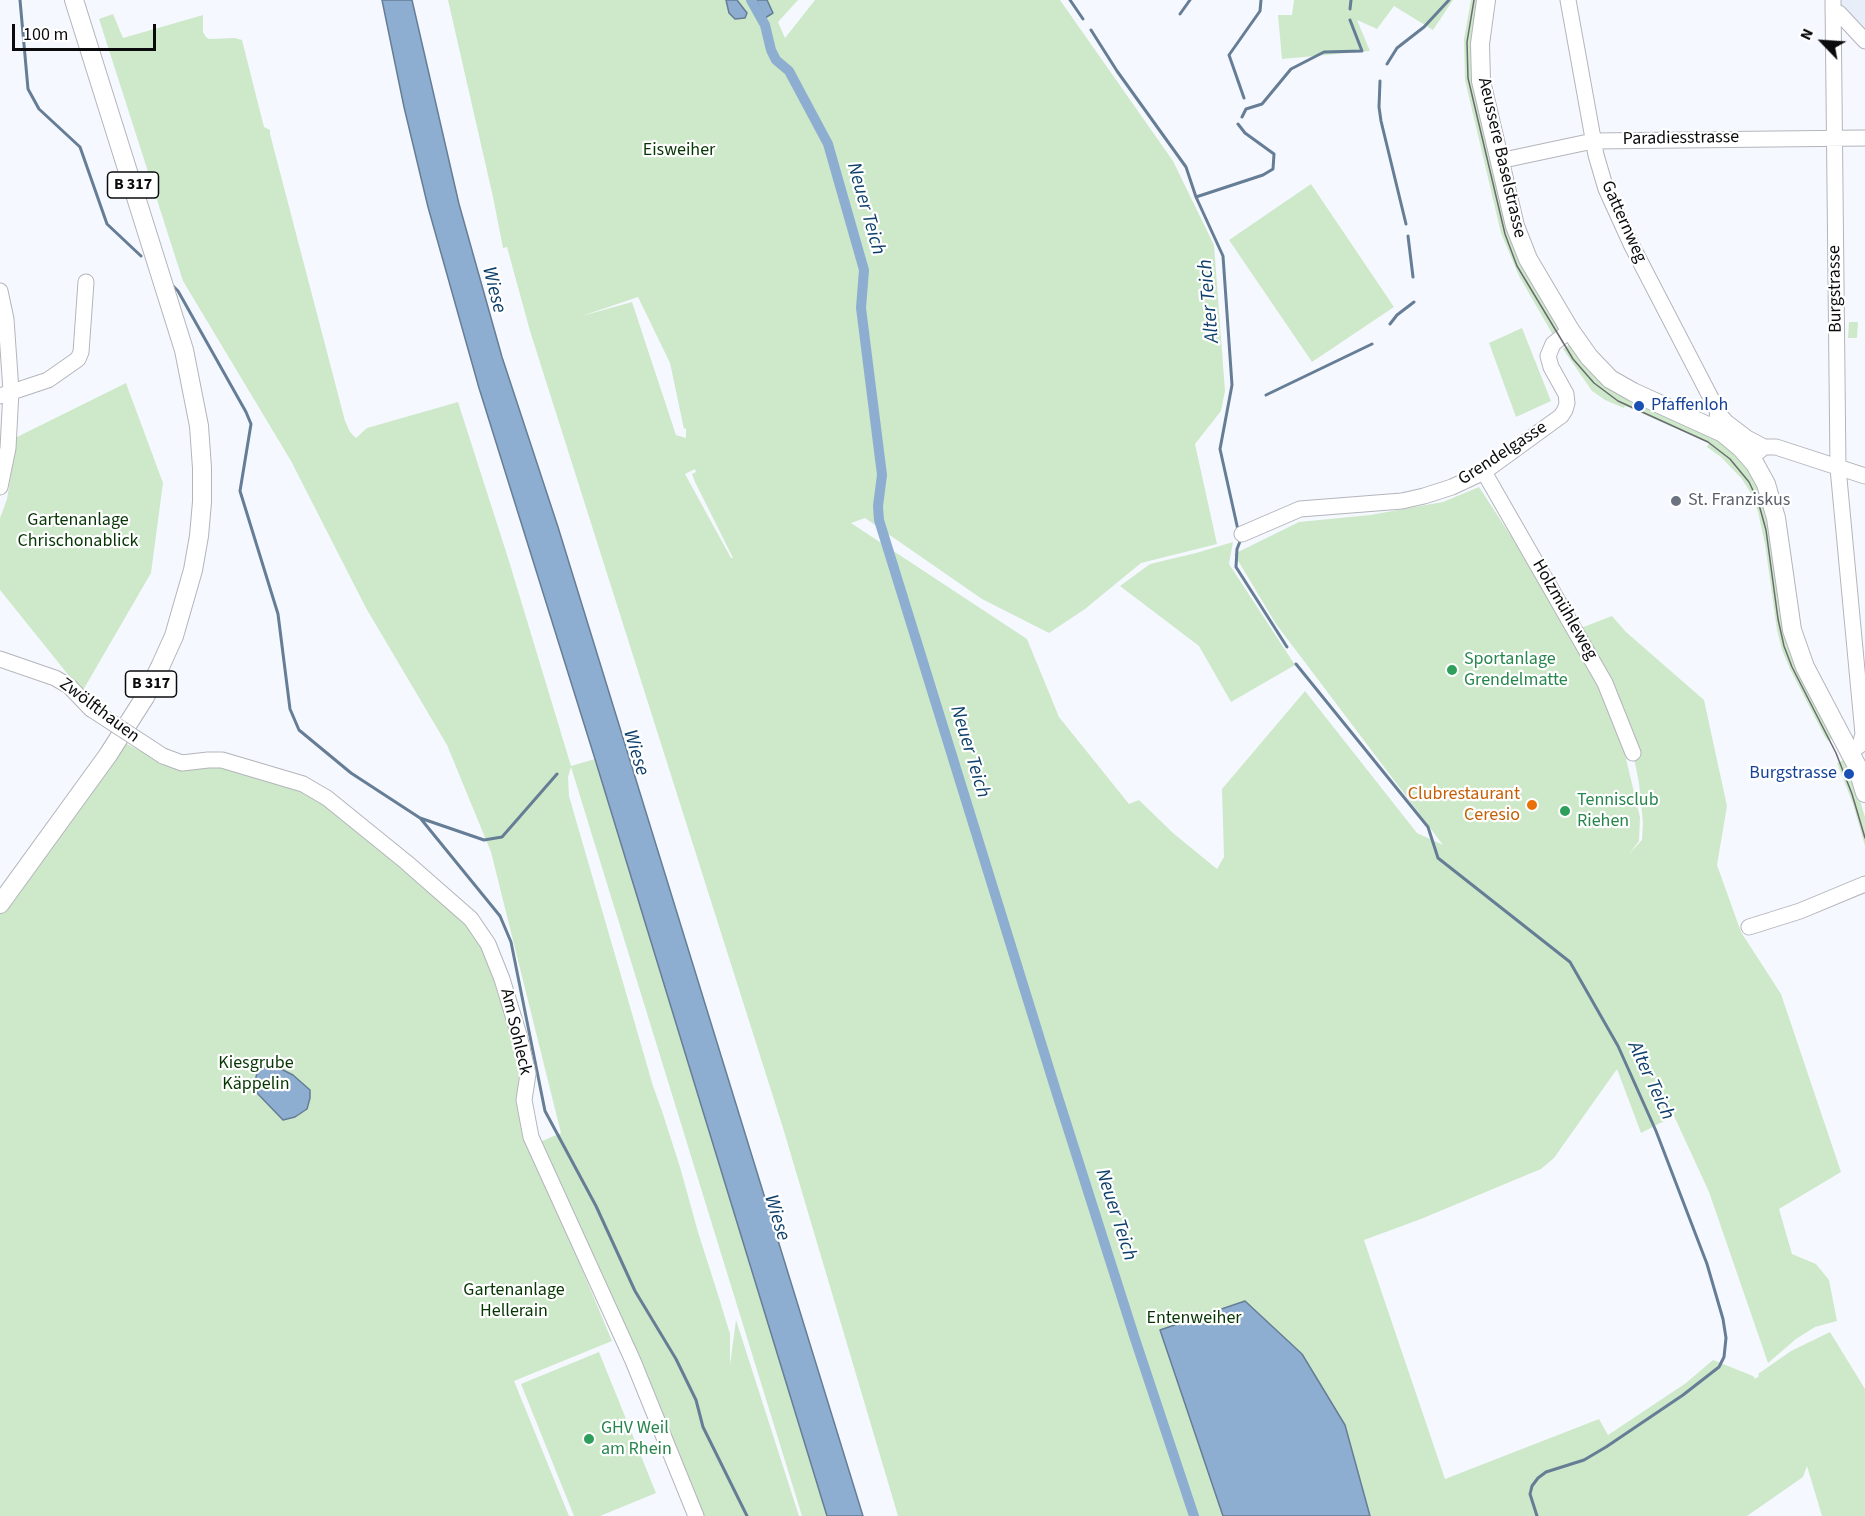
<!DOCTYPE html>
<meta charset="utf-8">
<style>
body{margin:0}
#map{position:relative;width:1865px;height:1516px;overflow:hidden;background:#f6f8ff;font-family:"Source Sans 3",sans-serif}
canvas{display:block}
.north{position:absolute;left:1793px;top:12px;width:60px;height:60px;-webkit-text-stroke:4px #fff;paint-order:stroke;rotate:295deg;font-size:16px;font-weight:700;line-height:24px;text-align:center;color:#0b0b0e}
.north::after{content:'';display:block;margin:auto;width:21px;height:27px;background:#0b0b0e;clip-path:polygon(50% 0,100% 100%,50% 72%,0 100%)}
.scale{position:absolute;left:12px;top:24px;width:144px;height:27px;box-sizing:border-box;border:3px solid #0b0b0e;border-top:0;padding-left:8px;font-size:18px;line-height:21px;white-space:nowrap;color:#0b0b0e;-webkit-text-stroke:4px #fff;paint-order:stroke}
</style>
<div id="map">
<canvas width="1865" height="1516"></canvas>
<div class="north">N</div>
<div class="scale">100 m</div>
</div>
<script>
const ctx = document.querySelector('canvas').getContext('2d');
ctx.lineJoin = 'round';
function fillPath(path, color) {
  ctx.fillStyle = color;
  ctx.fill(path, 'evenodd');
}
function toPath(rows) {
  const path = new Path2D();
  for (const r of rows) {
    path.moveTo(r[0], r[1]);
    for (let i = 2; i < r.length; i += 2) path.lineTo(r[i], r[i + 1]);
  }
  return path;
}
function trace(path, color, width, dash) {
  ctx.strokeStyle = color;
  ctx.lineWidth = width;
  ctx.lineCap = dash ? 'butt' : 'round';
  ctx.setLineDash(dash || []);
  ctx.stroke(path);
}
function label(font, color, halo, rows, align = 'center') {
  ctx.font = font + ' "Source Sans 3",sans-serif';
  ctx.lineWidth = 4.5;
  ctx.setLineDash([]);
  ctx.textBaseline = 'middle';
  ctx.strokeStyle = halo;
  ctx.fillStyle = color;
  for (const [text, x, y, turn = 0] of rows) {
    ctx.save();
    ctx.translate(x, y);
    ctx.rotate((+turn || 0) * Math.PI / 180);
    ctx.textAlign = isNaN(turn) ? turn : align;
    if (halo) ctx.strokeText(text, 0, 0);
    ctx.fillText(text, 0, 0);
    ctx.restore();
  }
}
fillPath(toPath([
 [1841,0,1865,0,1865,37,1841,11]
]), '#e8edfa');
fillPath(toPath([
 [448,0,798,0,778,22,785,38,815,0,1060,0,1173,161,1214,245,1225,391,1221,411,1195,444,1217,544,1141,563,1085,609,1049,633,982,599,865,518,851,523,1027,639,1059,717,1129,804,1139,800,1173,833,1217,869,1224,857,1222,789,1305,691,1417,833,1443,845,1276,624,1234,554,1299,522,1370,515,1443,502,1479,487,1573,631,1612,616,1626,632,1704,700,1727,806,1717,865,1741,932,1781,994,1841,1172,1779,1209,1792,1254,1816,1264,1829,1280,1837,1321,1815,1327,1796,1339,1768,1363,1709,1192,1674,1116,1641,1133,1617,1069,1554,1158,1541,1169,1421,1219,1364,1240,1445,1479,1599,1419,1608,1435,1686,1383,1713,1360,1753,1376,1755,1379,1759,1376,1758,1374,1791,1351,1830,1332,1865,1389,1865,1516,1822,1516,1807,1466,1803,1477,1747,1516,898,1516,783,1128,530,331,507,247,503,248,493,197],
 [638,297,670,363,684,429,686,428,686,438,676,435,632,302,582,316],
 [695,469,696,472,692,474,695,482,733,558,731,558,685,474],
 [1614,709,1633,753,1639,783,1643,823,1642,840,1629,854,1639,841,1640,817],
 [1294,0,1453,0,1433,30,1394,6,1377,29,1357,20,1370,51,1282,59,1278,15,1292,15],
 [1471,0,1481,0,1477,30,1503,197,1563,328,1553,335,1519,276,1501,233,1465,80,1464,39],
 [113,14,123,38,203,15,203,32,206,37,209,39,235,38,242,40,264,127,270,130,270,134,345,421,350,432,356,438,367,428,458,402,509,561,571,766,595,759,827,1516,802,1516,571,767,568,777,569,796,653,1086,662,1111,680,1167,698,1232,720,1301,730,1334,730,1365,736,1320,799,1516,704,1516,542,1141,561,1133,491,852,447,745,366,608,291,461,183,281,99,19],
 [1311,184,1394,307,1312,362,1229,240],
 [1849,322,1858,322,1857,338,1848,338],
 [1522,328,1551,401,1516,417,1489,343],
 [1570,344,1711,438,1714,434,1745,460,1766,501,1784,610,1837,736,1828,741,1825,737,1790,669,1782,650,1777,630,1765,544,1758,512,1752,495,1742,479,1721,457,1707,447,1709,443,1625,406,1624,408,1605,400,1592,391,1563,349],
 [126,383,163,483,151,573,82,692,0,590,0,518,7,499,17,437],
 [1233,542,1229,564,1295,665,1231,702,1199,646,1120,586,1150,564,1196,553],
 [123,742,160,761,208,760,303,784,471,919,519,1035,524,1100,556,1207,612,1341,514,1381,569,1516,0,1516,0,913],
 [1847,758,1865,817,1865,846,1853,804,1837,763],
 [599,1352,656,1493,600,1516,574,1516,521,1384]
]), '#cee9ca');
const water = toPath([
 [382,0,412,0,459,204,502,357,558,527,863,1516,827,1516,595,759,479,388,428,207,404,107,382,0],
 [726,0,737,0,747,13,745,18,735,19,729,13,726,0],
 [756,0,767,0,773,13,765,18,756,0],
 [267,1062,293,1075,310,1090,310,1098,307,1109,295,1117,283,1120,257,1093,255,1083,257,1072,262,1064,267,1062],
 [1245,1301,1302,1354,1345,1425,1370,1516,1223,1516,1160,1330,1245,1301]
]);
fillPath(water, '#8daed0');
trace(water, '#667d96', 1.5);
trace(toPath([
 [20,0,28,89,39,109,80,147,107,224,141,256],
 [1070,0,1083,19],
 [1350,9,1351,0],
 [1180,14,1190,0],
 [764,23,765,18],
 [1091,30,1117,71,1186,167,1196,197,1223,256,1232,385,1220,449,1238,530],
 [1387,64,1397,48,1424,27,1449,0],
 [1380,81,1379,107,1381,121,1406,224],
 [1244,98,1229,55,1260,11,1261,0],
 [1242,117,1246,109,1262,104,1291,69,1324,52,1362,51,1350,20],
 [1196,197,1263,175,1273,169,1274,154,1245,133,1238,124],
 [1408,236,1413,277],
 [173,286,178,291,246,412,251,424,240,491,278,614,290,709,299,730,351,773,420,818,484,840,502,837,557,774],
 [1390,324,1397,315,1414,302],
 [1266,395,1372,344],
 [1241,539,1237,549,1236,567,1287,647],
 [1296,664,1428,827,1438,858,1570,962,1618,1046,1656,1131,1707,1264,1723,1319,1726,1338,1724,1357,1719,1367,1683,1395,1606,1447,1584,1460,1546,1472,1538,1478,1532,1486,1530,1494,1537,1516],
 [421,819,500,916,511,942,545,1111,596,1206,635,1291,676,1359,696,1400,703,1427,747,1516]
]), '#667d96', 3);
trace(toPath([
 [751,0,765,25,771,50,776,60,789,71,828,144,864,270,861,308,882,475,878,506,879,520,1056,1091,1135,1339,1194,1516]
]), '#8daed0', 10);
const minor = toPath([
 [1568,0,1596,155,1606,189,1631,244,1714,404,1718,413,1715,428],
 [1833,0,1838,468,1863,734,1860,745,1851,752],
 [1833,11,1839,13,1865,41],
 [1499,161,1593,141,1865,138],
 [0,291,6,319,11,391,8,448,0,487],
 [0,396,48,380,78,359,81,352,86,282],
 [1718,413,1726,422,1747,438,1764,447],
 [1751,458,1764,447,1776,447,1865,476],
 [1484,472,1605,683,1633,753],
 [1242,534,1300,509,1402,501,1424,496,1452,487,1484,472,1561,416,1565,410,1567,403,1566,394,1551,367,1548,356,1553,344,1570,330],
 [0,659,55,678,69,686,91,709],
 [163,756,182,763,208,760,222,760,303,784,327,798,406,862,471,919,488,944,502,979,519,1035,528,1074,524,1100,531,1137,633,1361,696,1516],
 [1749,927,1800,911,1865,884]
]);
const major = toPath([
 [1486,0,1480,44,1481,81,1515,226,1528,259,1570,330,1589,357,1610,379,1633,392,1723,433,1741,448,1755,464,1766,484,1776,518,1792,630,1805,667,1857,766,1865,793],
 [0,904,108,755,145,697,160,667,174,636,193,570,199,536,202,502,202,468,199,426,184,350,74,0]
]);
trace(minor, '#b3b5bb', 17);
trace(major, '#b3b5bb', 20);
trace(minor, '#fff', 15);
trace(major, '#fff', 18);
trace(toPath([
 [1474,0,1467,42,1468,78,1505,234,1517,266,1573,359,1594,383,1618,401,1708,442,1730,459,1749,482,1758,501,1766,530,1778,619,1784,646,1792,667,1836,753,1852,794,1865,838]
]), '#6a6b70', 1.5);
const minorBridge = toPath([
 [91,709,163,756]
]);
trace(minorBridge, '#b3b5bb', 17, []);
trace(minorBridge, '#fff', 15);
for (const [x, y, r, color] of [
 [1639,406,6,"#1a4fb4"],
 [1676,501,6,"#6b7280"],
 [1452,670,6,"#2e9e5b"],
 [1849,774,6,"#1a4fb4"],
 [1532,805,6,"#e8710a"],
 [1565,811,6,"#2e9e5b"],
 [589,1439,6,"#2e9e5b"]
]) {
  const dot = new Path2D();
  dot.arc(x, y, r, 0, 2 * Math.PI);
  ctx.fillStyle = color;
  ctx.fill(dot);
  trace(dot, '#fff', 2);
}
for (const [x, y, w] of [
 [133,185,51],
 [151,684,51]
]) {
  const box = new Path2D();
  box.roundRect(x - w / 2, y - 13, w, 26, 4.5);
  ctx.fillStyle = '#fff';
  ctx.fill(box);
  trace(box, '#0b0b0e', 1.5);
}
label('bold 16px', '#0b0b0e', null, [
 ["B 317",133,185],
 ["B 317",151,684]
]);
label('18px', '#0b0b0e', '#fff', [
 ["Paradiesstrasse",1681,139,-1],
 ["Aeussere Baselstrasse",1501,158,77],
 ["Gatternweg",1623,222,66],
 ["Burgstrasse",1836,289,-91],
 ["Grendelgasse",1503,454,-33],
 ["Holzmühleweg",1564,610,60],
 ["Zwölfthauen",99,711,37],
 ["Am Sohleck",515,1032,77]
]);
label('18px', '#063604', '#fff', [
 ["Eisweiher",679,151],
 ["Gartenanlage",78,521],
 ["Chrischonablick",78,542],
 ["Kiesgrube",256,1064],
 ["Käppelin",256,1085],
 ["Gartenanlage",514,1291],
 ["Hellerain",514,1312],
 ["Entenweiher",1194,1319]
]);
label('18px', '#164399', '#fff', [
 ["Pfaffenloh",1651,406],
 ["Burgstrasse",1837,774,"right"]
], 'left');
label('18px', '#5b616d', '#fff', [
 ["St. Franziskus",1688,501]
], 'left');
label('18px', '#27864d', '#fff', [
 ["Sportanlage",1464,660],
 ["Grendelmatte",1464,681],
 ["Tennisclub",1577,801],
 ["Riehen",1577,822],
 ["GHV Weil",601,1429],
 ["am Rhein",601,1450]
], 'left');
label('18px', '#c56008', '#fff', [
 ["Clubrestaurant",1520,795],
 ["Ceresio",1520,816]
], 'right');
label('italic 20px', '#0d3f6b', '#fff', [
 ["Neuer Teich",865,209,74],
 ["Wiese",493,290,76],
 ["Alter Teich",1210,301,-95],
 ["Neuer Teich",969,752,73],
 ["Wiese",635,753,73],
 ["Alter Teich",1650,1081,65],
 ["Neuer Teich",1115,1215,72],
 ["Wiese",776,1218,73]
]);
</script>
